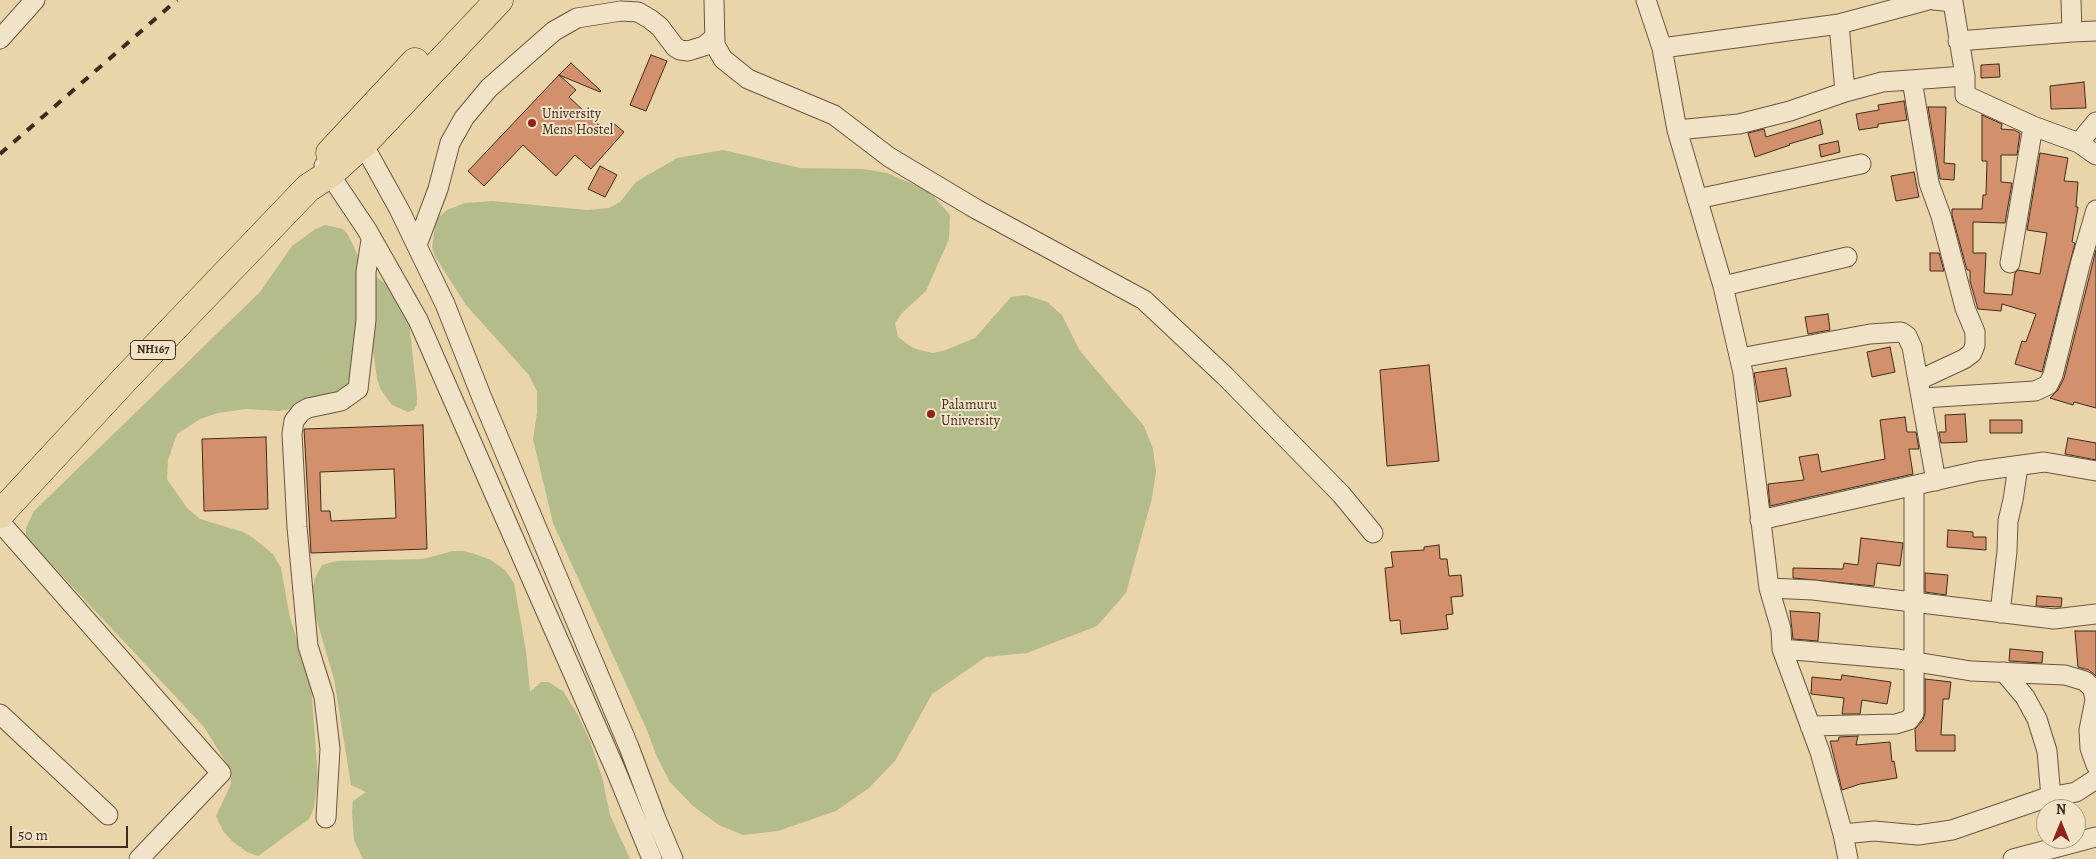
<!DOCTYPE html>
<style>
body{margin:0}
#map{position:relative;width:2096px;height:859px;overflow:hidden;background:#ead4a9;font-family:Alegreya,serif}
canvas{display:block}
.north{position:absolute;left:2036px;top:799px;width:50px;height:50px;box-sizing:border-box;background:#f1e3c7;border:1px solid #aa9983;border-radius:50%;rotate:0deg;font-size:14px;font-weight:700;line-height:20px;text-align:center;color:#3f2b1d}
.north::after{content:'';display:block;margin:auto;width:18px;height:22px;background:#8f2418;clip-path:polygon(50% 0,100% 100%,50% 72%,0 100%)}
.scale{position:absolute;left:10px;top:826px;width:118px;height:22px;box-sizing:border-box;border:2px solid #3f2b1d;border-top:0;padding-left:6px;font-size:15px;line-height:18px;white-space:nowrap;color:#3f2b1d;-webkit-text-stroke:4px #f1e3c7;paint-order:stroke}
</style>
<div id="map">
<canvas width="2096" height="859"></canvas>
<div class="north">N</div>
<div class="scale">50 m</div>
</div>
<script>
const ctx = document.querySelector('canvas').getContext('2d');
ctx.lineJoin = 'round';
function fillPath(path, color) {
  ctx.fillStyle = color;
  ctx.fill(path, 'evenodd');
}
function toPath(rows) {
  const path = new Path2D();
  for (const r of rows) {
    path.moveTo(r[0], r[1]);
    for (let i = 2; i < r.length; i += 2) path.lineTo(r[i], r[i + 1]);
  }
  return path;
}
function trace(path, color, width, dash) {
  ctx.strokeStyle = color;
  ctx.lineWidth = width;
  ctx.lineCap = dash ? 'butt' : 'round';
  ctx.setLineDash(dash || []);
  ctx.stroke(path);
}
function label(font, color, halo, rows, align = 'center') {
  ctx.font = font + ' Alegreya,serif';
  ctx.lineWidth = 4;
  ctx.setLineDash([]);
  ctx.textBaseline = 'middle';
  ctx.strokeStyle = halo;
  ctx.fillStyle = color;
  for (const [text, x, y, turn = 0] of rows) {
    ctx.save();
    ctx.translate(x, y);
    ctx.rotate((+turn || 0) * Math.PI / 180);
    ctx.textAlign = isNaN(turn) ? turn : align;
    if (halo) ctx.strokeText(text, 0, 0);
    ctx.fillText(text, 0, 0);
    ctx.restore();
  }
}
fillPath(toPath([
 [723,150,800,168,863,169,887,173,929,191,950,215,949,239,926,291,902,313,895,323,898,337,913,348,924,351,933,353,946,350,975,338,1011,297,1026,295,1047,302,1062,315,1080,351,1144,426,1153,449,1156,471,1152,498,1126,593,1097,626,1027,653,986,657,932,694,895,761,869,788,836,811,778,831,743,835,719,825,693,806,670,782,657,757,646,728,553,523,533,439,537,413,537,391,528,374,466,305,436,258,432,248,436,219,447,210,465,203,493,201,587,210,609,208,620,202,636,182,677,158],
 [325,225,343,229,348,235,364,268,396,291,409,321,417,395,417,404,414,410,408,412,392,405,381,390,377,379,373,350,365,346,353,371,345,401,279,411,246,409,218,413,200,419,177,434,168,460,167,479,187,508,200,519,243,532,253,538,273,554,281,568,290,618,311,684,318,779,314,808,309,819,258,856,247,852,232,841,223,831,216,816,231,784,230,769,204,727,26,537,26,528,34,511,260,292,292,246,314,230],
 [453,551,463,551,475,554,491,560,505,570,514,583,526,651,530,692,541,682,548,682,563,691,578,715,590,741,602,777,610,815,630,859,363,859,354,840,352,811,353,801,366,792,351,785,334,679,315,614,312,592,315,578,322,565,336,561,423,559]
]), '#b4bd8a');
const building = toPath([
 [651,55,667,61,646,111,630,105,651,55],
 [571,63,601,91,600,92,559,75,571,63],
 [1999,64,2000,77,1981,78,1981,65,1999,64],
 [559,75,576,90,569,97,605,131,612,122,624,132,591,169,575,155,556,176,523,145,484,186,468,171,559,75],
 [2084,82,2086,108,2051,109,2050,86,2084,82],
 [1904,101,1907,120,1878,124,1878,127,1859,130,1856,114,1879,110,1878,105,1904,101],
 [1928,107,1946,107,1944,163,1955,164,1954,180,1940,179,1928,107],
 [1982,115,2002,124,2001,129,2014,130,2020,133,2017,155,2001,155,2001,182,2012,183,2005,223,1973,222,1973,253,1986,253,1984,293,2012,295,2015,273,2018,270,2040,274,2047,233,2027,230,2040,153,2068,158,2064,181,2078,182,2076,207,2078,207,2072,242,2075,243,2042,372,2015,364,2022,341,2026,342,2036,314,2002,304,2001,311,1978,309,1970,281,1970,270,1967,270,1952,215,1952,209,1982,209,1983,195,1986,195,1987,161,1982,161,1982,115],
 [1820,120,1823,134,1789,144,1790,145,1755,157,1748,133,1764,129,1766,137,1820,120],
 [1838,141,1840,152,1821,157,1819,145,1838,141],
 [600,166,617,175,605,197,588,189,600,166],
 [1914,172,1919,197,1896,201,1891,176,1914,172],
 [2096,250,2096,408,2074,402,2073,405,2050,398,2058,390,2064,378,2096,250],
 [1930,253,1939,253,1944,271,1930,271,1930,253],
 [1828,314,1830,330,1808,334,1805,317,1828,314],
 [1890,347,1895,372,1872,377,1867,352,1890,347],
 [1429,365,1439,461,1387,466,1380,370,1429,365],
 [1786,368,1791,396,1759,402,1754,373,1786,368],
 [1965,414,1967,442,1941,443,1939,432,1946,432,1945,415,1965,414],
 [1905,417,1907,432,1916,432,1919,449,1909,449,1913,474,1770,506,1768,484,1804,480,1799,457,1818,454,1821,472,1885,459,1880,420,1905,417],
 [1990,420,2022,420,2022,433,1990,433,1990,420],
 [423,425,427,549,311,553,304,429,423,425],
 [394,469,396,518,331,521,330,511,321,511,320,472,394,469],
 [266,437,268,509,204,511,202,439,266,437],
 [2068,438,2096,443,2096,460,2065,454,2068,438],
 [1948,530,1973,532,1973,537,1986,537,1986,550,1947,547,1948,530],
 [1861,538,1903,543,1900,566,1877,563,1874,586,1793,578,1793,568,1843,569,1844,563,1858,565,1861,538],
 [1439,545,1440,559,1447,559,1449,576,1461,575,1463,596,1451,597,1453,614,1446,615,1448,629,1401,634,1400,620,1390,621,1385,568,1393,567,1391,552,1424,550,1424,547,1439,545],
 [1925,573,1948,575,1946,595,1925,592,1925,573],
 [2037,596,2062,598,2061,607,2036,606,2037,596],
 [1790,611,1820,613,1818,641,1793,639,1790,611],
 [2075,631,2096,631,2096,676,2089,670,2078,667,2075,631],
 [2010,649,2043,652,2042,663,2009,661,2010,649],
 [1842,675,1891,682,1887,704,1862,700,1860,714,1842,714,1844,698,1811,694,1812,677,1841,680,1842,675],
 [1925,679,1951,682,1949,699,1943,699,1941,735,1955,735,1955,751,1916,751,1915,729,1923,720,1925,713,1925,679],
 [1858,736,1856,745,1890,742,1892,762,1894,761,1897,778,1860,784,1842,790,1830,741,1838,741,1839,737,1858,736]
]);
fillPath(building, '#d2916c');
trace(building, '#3f2b1d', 1);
const minor = toPath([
 [714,0,715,45,723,59,748,79,834,115,889,157,976,209,1144,300,1225,376,1341,494,1373,533],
 [1646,0,1662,48,1677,130,1723,286,1743,373,1769,588,1781,629,1782,649,1820,752,1843,834,1848,859],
 [1934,0,1953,2,1965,76,1965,95,2033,126,2079,143,2096,155],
 [1839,24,1845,92],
 [2072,32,2096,31],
 [0,39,35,0],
 [1958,41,2072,32,2071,0],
 [1662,48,1839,24,1928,0],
 [1912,80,1929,183,1941,216,1965,308,1975,332,1975,345,1972,353,1964,359,1919,380],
 [1677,130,1739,124,1790,111,1845,92,1882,82,1965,76],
 [354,137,363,144,399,209,445,304,482,398,629,747,656,819,673,859],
 [2079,143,2096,122],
 [324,166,367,230,418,320,616,771,652,859],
 [1697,199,1861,164],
 [417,245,438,189,450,143,464,118,489,88,554,31,577,18,621,11,638,12,650,19,660,27,675,47,680,50,688,51,704,46,714,38],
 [2010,263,2033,126],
 [1723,286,1847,257],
 [1740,358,1870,334,1901,332,1907,336,1912,347,1936,481],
 [1923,398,2035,391,2048,385,2053,375,2080,265,2096,210],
 [1760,520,1978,471,2044,462,2096,471],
 [0,522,221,773,139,859],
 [1769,588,1813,590,2054,619,2096,614],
 [2000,613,2007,551,2008,521,2013,500,2018,466],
 [1782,649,1898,659,1971,671,2065,675,2085,681,2093,689,2095,700,2089,730,2090,748,2096,765],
 [2004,672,2025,697,2037,719,2047,751,2051,797],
 [0,714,108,815],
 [1810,726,1896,724,1909,720,1914,713,1914,486],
 [326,818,330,749,324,697,308,646,297,527,292,434,294,421,301,412,308,408,341,401,358,389,366,320,366,272,371,240],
 [1843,834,1874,831,1918,835,1952,830,2045,798,2076,792,2096,779],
 [2013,859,2096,837]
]);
const highway = toPath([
 [330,153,415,62],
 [0,514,126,378,308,188,331,173,363,144,499,0]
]);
trace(minor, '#6a5540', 21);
trace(highway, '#3f2b1d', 29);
trace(minor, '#f1e3c7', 19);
trace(highway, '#ead4a9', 28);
trace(toPath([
 [0,154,177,0]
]), '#3f2b1d', 4, [9, 9]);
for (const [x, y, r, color] of [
 [532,123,5,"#8f2418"],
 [931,414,5,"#8f2418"]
]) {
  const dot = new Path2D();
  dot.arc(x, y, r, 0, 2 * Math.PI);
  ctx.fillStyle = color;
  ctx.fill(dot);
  trace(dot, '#f1e3c7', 2);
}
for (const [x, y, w] of [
 [153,350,45]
]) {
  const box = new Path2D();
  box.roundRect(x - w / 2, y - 9.5, w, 19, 4);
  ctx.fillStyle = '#f1e3c7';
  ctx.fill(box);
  trace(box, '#3f2b1d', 1);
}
label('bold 12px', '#3f2b1d', null, [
 ["NH167",153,350]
]);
label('14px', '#3f2b1d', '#f1e3c7', [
 ["University",542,115],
 ["Mens Hostel",542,131],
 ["Palamuru",941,406],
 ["University",941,422]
], 'left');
</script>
